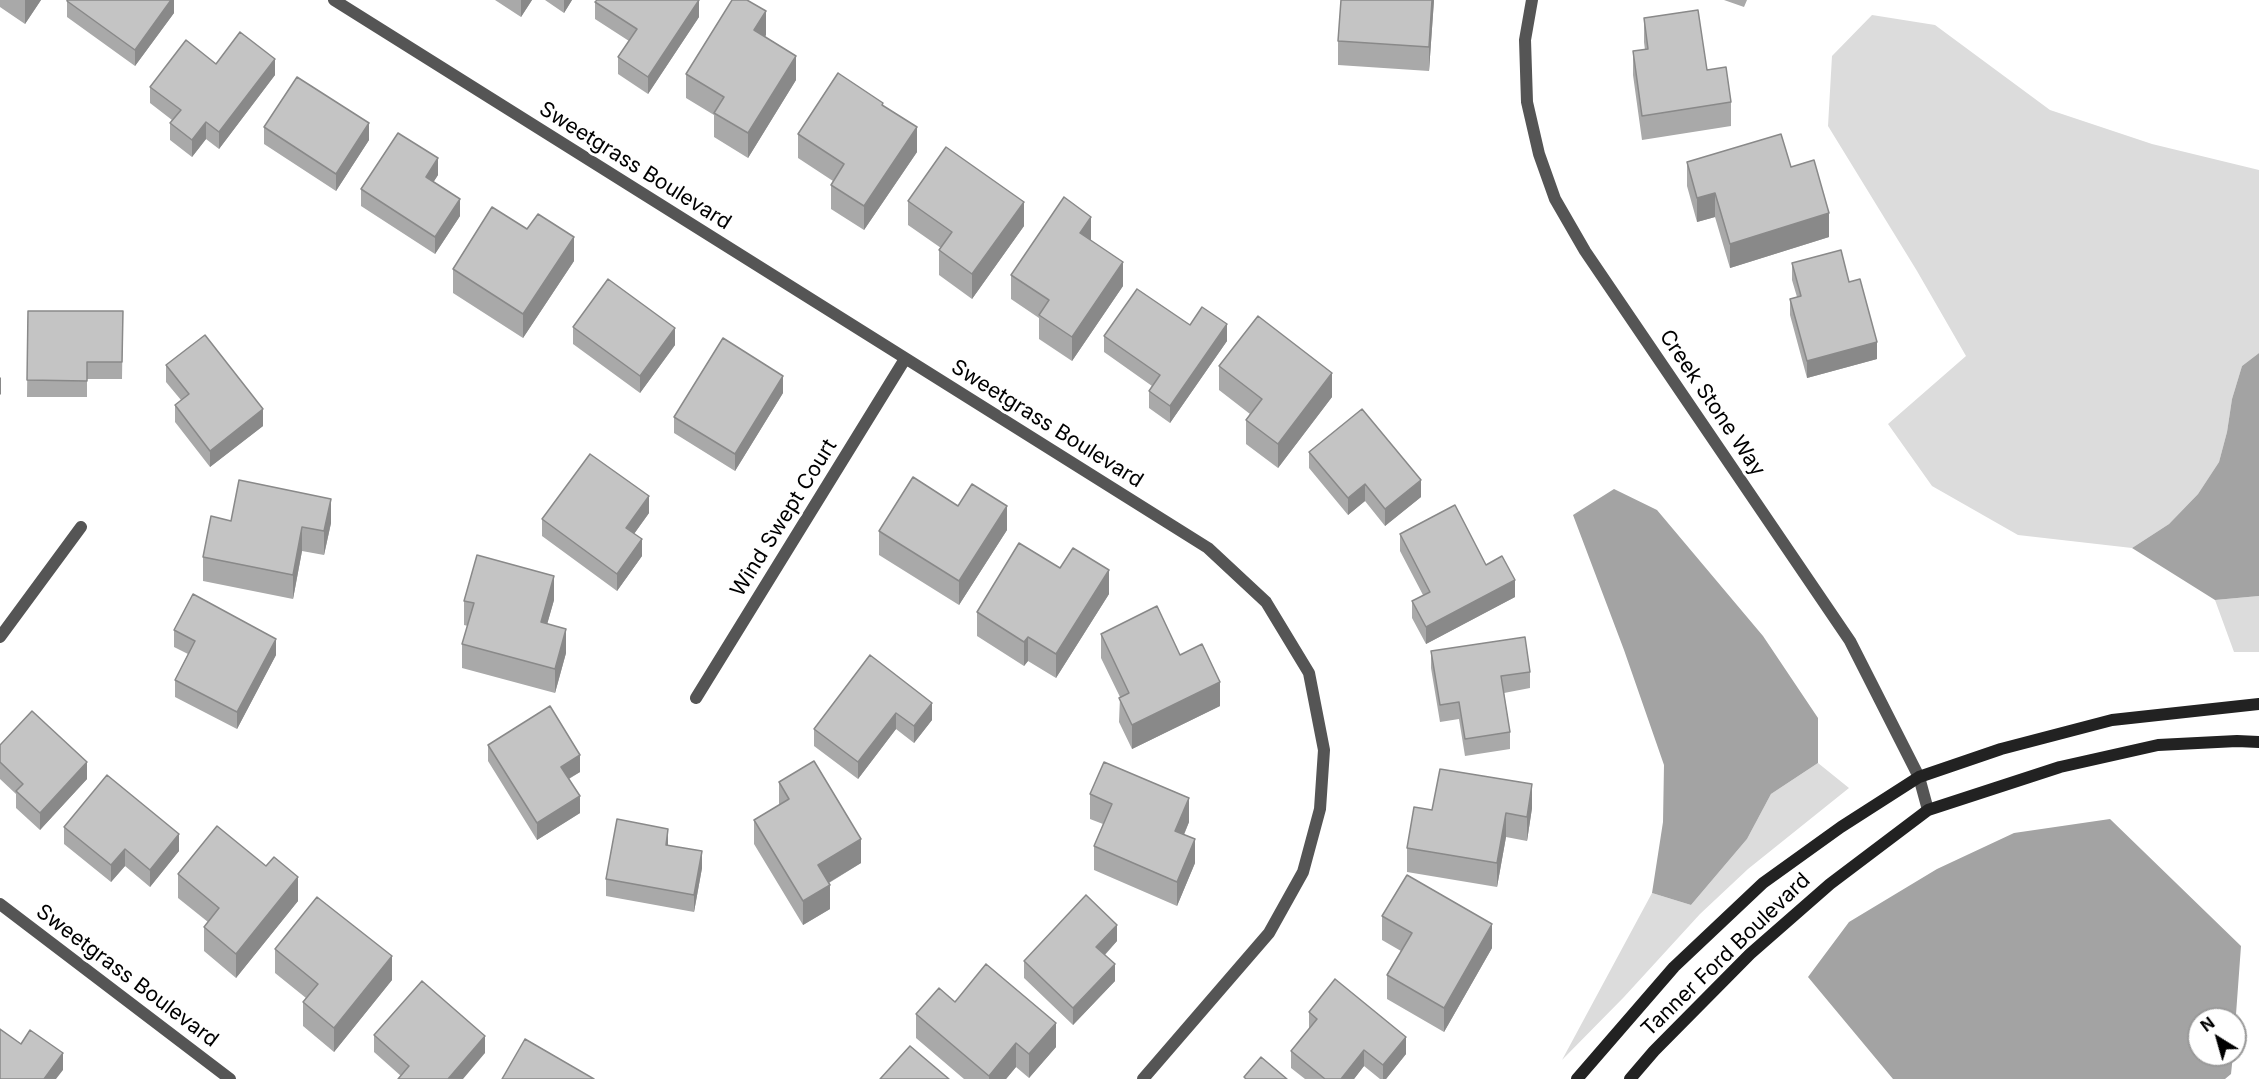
<!DOCTYPE html>
<style>
body{margin:0}
#map{position:relative;width:2259px;height:1079px;overflow:hidden;background:#fff;font-family:Inter,sans-serif}
canvas{display:block}
.north{position:absolute;left:2187px;top:1007px;width:60px;height:60px;box-sizing:border-box;background:#fff;border:2px solid #999;border-radius:50%;rotate:323deg;font-size:16px;font-weight:700;line-height:24px;text-align:center;color:#000}
.north::after{content:'';display:block;margin:auto;width:21px;height:27px;background:#000;clip-path:polygon(50% 0,100% 100%,50% 72%,0 100%)}
</style>
<div id="map">
<canvas width="2259" height="1079"></canvas>
<div class="north">N</div>
</div>
<script>
const ctx = document.querySelector('canvas').getContext('2d');
ctx.lineJoin = 'round';
function fillPath(path, color) {
  ctx.fillStyle = color;
  ctx.fill(path, 'evenodd');
}
function toPath(rows) {
  const path = new Path2D();
  for (const r of rows) {
    path.moveTo(r[0], r[1]);
    for (let i = 2; i < r.length; i += 2) path.lineTo(r[i], r[i + 1]);
  }
  return path;
}
function trace(path, color, width, dash) {
  ctx.strokeStyle = color;
  ctx.lineWidth = width;
  ctx.lineCap = dash ? 'butt' : 'round';
  ctx.setLineDash(dash || []);
  ctx.stroke(path);
}
function label(font, color, halo, rows, align = 'center') {
  ctx.font = font + ' Inter,sans-serif';
  ctx.lineWidth = 6;
  ctx.setLineDash([]);
  ctx.textBaseline = 'middle';
  ctx.strokeStyle = halo;
  ctx.fillStyle = color;
  for (const [text, x, y, turn = 0] of rows) {
    ctx.save();
    ctx.translate(x, y);
    ctx.rotate((+turn || 0) * Math.PI / 180);
    ctx.textAlign = isNaN(turn) ? turn : align;
    if (halo) ctx.strokeText(text, 0, 0);
    ctx.fillText(text, 0, 0);
    ctx.restore();
  }
}
fillPath(toPath([
 [1872,15,1935,25,2050,110,2152,144,2259,170,2259,353,2242,366,2232,399,2227,432,2219,462,2198,494,2169,524,2132,548,2018,535,1932,486,1888,424,1966,356,1917,271,1828,126,1832,56],
 [2259,596,2259,652,2234,652,2215,600],
 [1818,763,1849,788,1748,869,1700,914,1624,997,1562,1060,1652,893,1691,905,1747,839,1771,794]
]), '#dcdcdc');
fillPath(toPath([
 [2259,353,2259,596,2215,600,2132,548,2169,524,2198,494,2219,462,2227,432,2232,399,2242,366],
 [1614,489,1657,510,1763,636,1818,718,1818,763,1771,794,1747,839,1691,905,1652,893,1663,822,1664,765,1624,650,1573,515],
 [2110,819,2241,946,2235,1028,2235,1019,2199,1019,2199,1055,2233,1055,2231,1074,2225,1079,1893,1079,1808,977,1849,922,1937,869,2014,833]
]), '#a3a3a3');
trace(toPath([
 [334,0,1208,548,1266,602,1309,673,1324,750,1320,809,1303,872,1269,933,1143,1079],
 [1532,0,1525,40,1527,102,1539,154,1555,199,1585,251,1850,641,1919,777,1928,810],
 [0,637,81,527],
 [696,698,905,359],
 [0,904,230,1079]
]), '#555', 12);
trace(toPath([
 [1577,1079,1674,967,1763,883,1841,827,1919,777,2001,749,2112,720,2259,704],
 [1630,1079,1654,1051,1750,954,1830,884,1928,810,2060,767,2158,745,2237,741,2259,742]
]), '#222', 12);
fillPath(toPath([
 [0,0,41,0,25,24,0,7],
 [174,0,174,13,135,66,67,17,67,1],
 [495,0,532,0,521,17],
 [545,0,572,0,564,13],
 [1434,0,1429,71,1338,65,1338,41],
 [1724,0,1747,0,1744,7],
 [595,2,699,17,648,94,618,74,618,57,629,41,595,19],
 [1644,18,1707,70,1731,102,1731,126,1642,140,1633,75,1633,51,1645,50,1644,42],
 [766,35,765,37,796,80,748,158,714,137,714,115,686,98,686,74],
 [216,64,275,75,219,149,206,139,192,157,170,140,170,123,172,120,150,103,150,87],
 [883,106,917,152,864,230,831,209,831,185,833,181,798,158,798,134],
 [264,127,369,140,336,191,264,144],
 [1687,162,1791,167,1829,237,1730,268,1715,217,1697,222,1687,186],
 [438,175,433,182,460,216,435,254,361,206,361,189],
 [908,201,1024,226,972,299,939,275,939,250,941,248,908,225],
 [1091,241,1123,286,1072,361,1039,339,1039,318,1011,299,1011,275],
 [574,261,523,338,453,293,453,269],
 [1792,263,1849,282,1877,359,1807,378,1790,315,1790,299,1797,297,1792,280],
 [28,311,123,311,122,379,87,379,87,397,27,397],
 [1190,325,1227,341,1170,423,1149,408,1149,391,1152,386,1104,352,1104,336],
 [573,327,675,345,640,393,573,344],
 [166,365,263,426,210,467,175,422,175,405,181,400,166,382],
 [1219,366,1332,397,1278,468,1246,444,1246,420,1250,414,1219,390],
 [783,393,735,471,674,433,674,417],
 [1309,452,1421,497,1385,526,1365,501,1348,515,1309,468],
 [649,513,634,534,642,556,617,591,542,536,542,519],
 [231,521,331,523,324,555,302,551,293,599,203,581,203,557],
 [1007,530,959,605,879,555,879,531],
 [1400,534,1486,565,1515,597,1426,644,1412,618,1412,601,1423,595,1400,551],
 [1060,568,1109,594,1056,678,1028,661,1024,666,977,636,977,612],
 [554,600,547,624,566,653,555,693,462,668,462,644,468,626,464,625,464,601],
 [174,630,276,655,237,729,175,697,175,680,188,654,174,647],
 [1101,634,1180,655,1220,706,1132,749,1119,722,1120,697,1101,658],
 [1431,651,1530,672,1530,688,1504,693,1510,732,1510,749,1465,756,1459,719,1440,722,1431,668],
 [870,655,932,720,914,743,896,729,858,779,814,746,814,729],
 [0,745,87,779,40,830,16,808,16,794,0,779],
 [488,745,580,772,569,779,580,813,537,840,488,761],
 [779,782,861,863,829,883,830,909,803,925,754,844,754,820,779,805],
 [1090,794,1189,822,1184,835,1195,863,1177,906,1094,870,1094,846,1103,824,1090,819],
 [1532,808,1527,841,1506,837,1497,887,1407,872,1407,848,1432,810],
 [64,827,179,851,150,887,125,866,111,882,64,844],
 [702,868,694,912,606,896,606,879],
 [178,874,298,901,236,978,204,951,204,927,208,922,178,898],
 [1382,916,1492,948,1444,1032,1387,999,1387,975,1401,951,1382,940],
 [1117,941,1105,955,1115,981,1073,1025,1024,978,1024,961],
 [275,949,392,980,334,1052,303,1026,303,1002,306,998,275,973],
 [955,1002,1056,1047,1029,1078,1016,1067,1006,1079,964,1079,916,1038,916,1014],
 [1309,1012,1406,1054,1386,1079,1380,1079,1364,1066,1354,1079,1305,1079,1291,1068,1291,1051,1309,1029],
 [374,1035,485,1053,401,1076,374,1052]
]), '#a9a9a9');
fillPath(toPath([
 [25,0,41,0,25,24],
 [171,0,174,0,174,13,135,66,135,50],
 [521,0,532,0,521,17],
 [564,0,572,0,564,13],
 [699,0,699,17,648,94,648,77],
 [1432,0,1434,0,1429,71,1429,47],
 [766,11,766,35,754,54,754,30],
 [796,56,796,80,748,158,748,133],
 [275,59,275,75,219,149,219,132],
 [206,122,206,139,192,157,192,140],
 [369,123,369,140,336,191,336,174],
 [917,127,917,152,864,230,864,206],
 [438,158,438,175,426,194,426,177],
 [1715,193,1715,217,1697,222,1697,198],
 [460,199,460,216,435,254,435,237],
 [1024,202,1024,226,972,299,972,274],
 [1829,213,1829,237,1730,268,1730,244],
 [1091,217,1091,241,1080,233],
 [574,237,574,261,523,338,523,314],
 [1123,262,1123,286,1072,361,1072,337],
 [1227,324,1227,341,1170,423,1170,406],
 [675,328,675,345,640,393,640,376],
 [1877,342,1877,359,1807,378,1807,361],
 [1332,373,1332,397,1278,468,1278,444],
 [783,376,783,393,735,471,735,454],
 [1,377,1,394,0,395,0,378],
 [263,409,263,426,210,467,210,451],
 [1421,480,1421,497,1385,526,1385,509],
 [1365,484,1365,501,1348,515,1348,498],
 [649,496,649,513,626,545,626,528],
 [331,499,331,523,324,555,324,531],
 [1007,506,1007,530,959,605,959,581],
 [302,527,302,551,293,599,293,575],
 [642,539,642,556,617,591,617,574],
 [1109,570,1109,594,1056,678,1056,654],
 [554,576,554,600,541,646,541,622],
 [1515,580,1515,597,1426,644,1426,627],
 [566,629,566,653,555,693,555,669],
 [1028,637,1028,661,1024,666,1024,642],
 [276,639,276,655,237,729,237,712],
 [1220,682,1220,706,1132,749,1132,725],
 [932,703,932,720,914,743,914,726],
 [896,713,896,729,858,779,858,762],
 [580,755,580,772,561,783,561,767],
 [87,762,87,779,40,830,40,813],
 [1532,784,1532,808,1527,841,1527,817],
 [580,796,580,813,537,840,537,823],
 [1189,798,1189,822,1175,855,1175,831],
 [1506,813,1506,837,1497,887,1497,863],
 [668,829,668,846,666,845],
 [179,834,179,851,150,887,150,870],
 [861,839,861,863,818,889,818,865],
 [1195,839,1195,863,1177,906,1177,882],
 [125,849,125,866,111,882,111,865],
 [702,851,702,868,694,912,694,895],
 [298,877,298,901,236,978,236,954],
 [830,885,830,909,803,925,803,901],
 [1492,924,1492,948,1444,1032,1444,1008],
 [1117,925,1117,941,1096,964,1096,947],
 [392,956,392,980,334,1052,334,1028],
 [1115,964,1115,981,1073,1025,1073,1008],
 [1056,1023,1056,1047,1029,1078,1029,1054],
 [485,1036,485,1053,463,1079,448,1079],
 [1406,1037,1406,1054,1386,1079,1383,1079,1383,1065],
 [1016,1043,1016,1067,1006,1079,989,1079,989,1076],
 [1364,1050,1364,1066,1354,1079,1341,1079],
 [63,1053,63,1070,56,1079,44,1079]
]), '#898989');
const building = toPath([
 [67,0,171,0,135,50,67,1,67,0],
 [597,0,699,0,648,77,618,57,637,29,595,2,597,0],
 [732,0,747,0,766,11,754,30,796,56,748,133,714,113,724,97,686,74,732,0],
 [1341,0,1432,0,1429,47,1338,41,1341,0],
 [1698,10,1707,70,1726,67,1731,102,1642,116,1633,51,1648,49,1644,18,1698,10],
 [240,32,275,59,219,132,206,122,192,140,170,123,181,110,150,87,186,40,216,64,240,32],
 [838,73,883,103,882,105,917,127,864,206,831,185,844,164,798,134,838,73],
 [297,77,369,123,336,174,264,127,297,77],
 [398,133,438,158,426,177,460,199,435,237,361,189,398,133],
 [1781,134,1791,167,1814,160,1829,213,1730,244,1715,193,1697,198,1687,162,1781,134],
 [946,147,1024,202,972,274,939,250,952,232,908,201,946,147],
 [1064,197,1091,217,1080,233,1123,262,1072,337,1039,315,1049,300,1011,275,1064,197],
 [492,207,527,229,538,214,574,237,523,314,453,269,492,207],
 [1841,250,1849,282,1860,279,1877,342,1807,361,1790,299,1801,296,1792,263,1841,250],
 [608,279,675,328,640,376,573,327,608,279],
 [1137,289,1190,325,1202,307,1227,324,1170,406,1149,391,1160,375,1104,336,1137,289],
 [28,311,123,311,122,362,87,362,87,381,27,380,28,311],
 [1258,316,1332,373,1278,444,1246,420,1262,399,1219,366,1258,316],
 [205,335,263,409,210,451,175,405,189,394,166,365,205,335],
 [723,338,783,376,735,454,674,417,723,338],
 [1362,409,1421,480,1385,509,1365,484,1348,498,1309,452,1362,409],
 [590,454,649,496,626,528,642,539,617,574,542,519,590,454],
 [913,477,958,506,972,484,1007,506,959,581,879,531,913,477],
 [239,480,331,499,324,531,302,527,293,575,203,557,211,516,231,521,239,480],
 [1455,505,1486,565,1502,556,1515,580,1426,627,1412,601,1430,592,1400,534,1455,505],
 [1019,543,1060,568,1073,548,1109,570,1056,654,1028,637,1024,642,977,612,1019,543],
 [477,555,554,576,541,622,566,629,555,669,462,644,474,603,464,601,477,555],
 [193,594,276,639,237,712,175,680,195,641,174,630,193,594],
 [1157,606,1180,655,1202,644,1220,682,1132,725,1119,698,1129,693,1101,634,1157,606],
 [1525,637,1530,672,1501,676,1510,732,1465,739,1459,702,1440,705,1431,651,1525,637],
 [870,655,932,703,914,726,896,713,858,762,814,729,870,655],
 [550,706,580,755,561,767,580,796,537,823,488,745,550,706],
 [32,711,87,762,40,813,16,791,23,784,0,762,0,745,32,711],
 [814,761,861,839,818,865,830,885,803,901,754,820,789,799,779,782,814,761],
 [1104,762,1189,798,1175,831,1195,839,1177,882,1094,846,1112,804,1090,794,1104,762],
 [1440,769,1532,784,1527,817,1506,813,1497,863,1407,848,1414,807,1432,810,1440,769],
 [107,775,179,834,150,870,125,849,111,865,64,827,107,775],
 [617,819,668,829,666,845,702,851,694,895,606,879,617,819],
 [217,826,266,866,274,857,298,877,236,954,204,927,219,908,178,874,217,826],
 [1407,875,1492,924,1444,1008,1387,975,1412,933,1382,916,1407,875],
 [1086,895,1117,925,1096,947,1115,964,1073,1008,1024,961,1086,895],
 [317,897,392,956,334,1028,303,1002,318,984,275,949,317,897],
 [986,964,1056,1023,1029,1054,1016,1043,989,1076,916,1014,939,988,955,1002,986,964],
 [1335,979,1406,1037,1383,1065,1364,1050,1341,1079,1325,1079,1291,1051,1317,1019,1309,1012,1335,979],
 [422,981,485,1036,448,1079,398,1079,409,1066,374,1035,422,981],
 [0,1029,21,1044,30,1030,63,1053,44,1079,0,1079,0,1029],
 [525,1039,594,1079,502,1079,525,1039],
 [910,1046,949,1079,880,1079,910,1046],
 [1261,1057,1287,1079,1246,1079,1244,1077,1261,1057]
]);
fillPath(building, '#c4c4c4');
trace(building, '#898989', 1.5);
label('21px', '#000', '#fff', [
 ["Sweetgrass Boulevard",635,166,32],
 ["Creek Stone Way",1712,403,56],
 ["Sweetgrass Boulevard",1047,424,32],
 ["Wind Swept Court",784,518,-58],
 ["Tanner Ford Boulevard",1726,955,-44],
 ["Sweetgrass Boulevard",127,976,37]
]);
</script>
